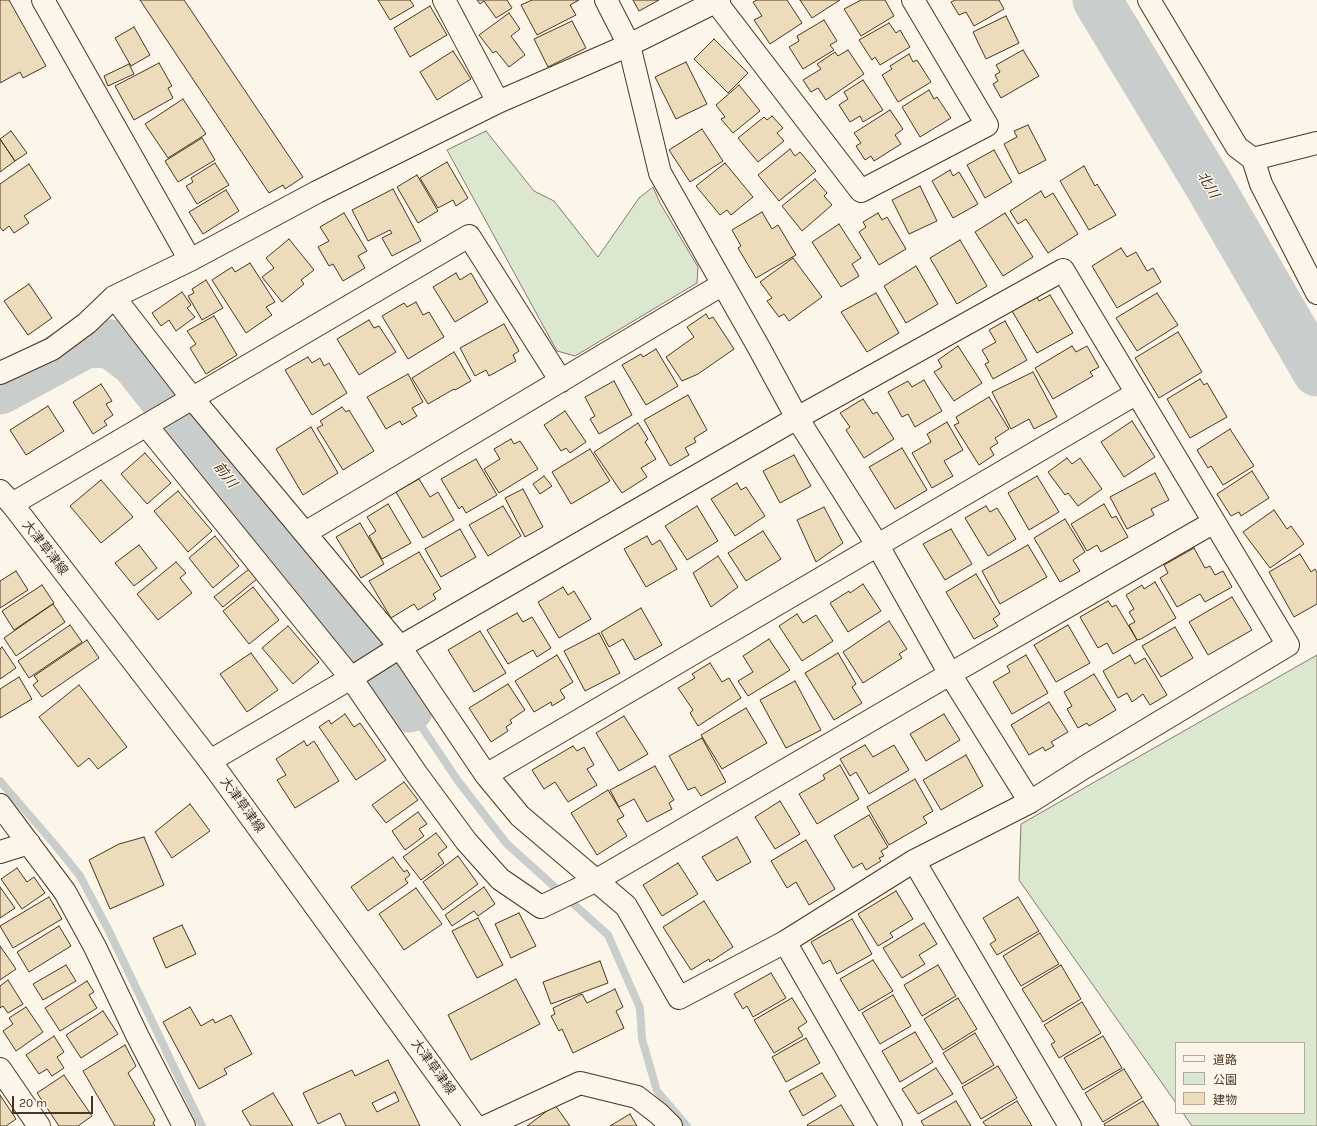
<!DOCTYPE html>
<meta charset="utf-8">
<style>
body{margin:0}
#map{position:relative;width:1317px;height:1126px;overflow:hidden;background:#fbf6e9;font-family:Karla,"Noto Sans JP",sans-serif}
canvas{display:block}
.legend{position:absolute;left:1175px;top:1042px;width:130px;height:72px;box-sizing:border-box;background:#fbf6e9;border:1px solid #b4a999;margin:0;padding:5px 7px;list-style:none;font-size:12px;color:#4a3520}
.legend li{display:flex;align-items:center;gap:8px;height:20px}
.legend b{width:20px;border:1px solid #b4a999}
.scale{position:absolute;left:12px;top:1096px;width:81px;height:18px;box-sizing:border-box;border:2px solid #4a3520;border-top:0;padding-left:5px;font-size:12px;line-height:14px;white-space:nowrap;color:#4a3520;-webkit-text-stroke:3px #fbf6e9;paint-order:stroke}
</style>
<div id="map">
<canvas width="1317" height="1126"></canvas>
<ul class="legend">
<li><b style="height:5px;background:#fbf6e9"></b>道路</li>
<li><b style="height:11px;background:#dce7d0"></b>公園</li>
<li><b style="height:11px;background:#ecdcbc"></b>建物</li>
</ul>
<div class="scale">20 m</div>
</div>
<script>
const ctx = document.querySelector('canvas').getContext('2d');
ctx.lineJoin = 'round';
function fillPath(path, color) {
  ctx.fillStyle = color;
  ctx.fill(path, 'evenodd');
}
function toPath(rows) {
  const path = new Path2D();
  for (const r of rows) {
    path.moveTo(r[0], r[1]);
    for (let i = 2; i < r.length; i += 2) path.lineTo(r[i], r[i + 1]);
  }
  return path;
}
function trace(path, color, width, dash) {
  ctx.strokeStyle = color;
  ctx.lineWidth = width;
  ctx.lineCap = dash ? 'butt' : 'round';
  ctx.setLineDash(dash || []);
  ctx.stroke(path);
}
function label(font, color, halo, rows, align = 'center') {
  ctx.font = font + ' Karla,"Noto Sans JP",sans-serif';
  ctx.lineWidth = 3;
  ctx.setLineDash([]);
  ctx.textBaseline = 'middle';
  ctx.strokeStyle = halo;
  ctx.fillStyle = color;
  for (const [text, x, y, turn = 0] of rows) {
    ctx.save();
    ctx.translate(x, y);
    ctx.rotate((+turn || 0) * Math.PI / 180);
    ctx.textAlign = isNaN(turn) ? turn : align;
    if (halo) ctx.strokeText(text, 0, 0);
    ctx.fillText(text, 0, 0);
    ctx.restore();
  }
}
const green = toPath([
 [486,131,534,191,554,201,598,257,639,198,653,187,660,203,698,267,697,283,575,356,557,351,447,150,486,131],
 [1317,655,1317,1126,1192,1126,1183,1113,1304,1113,1304,1043,1176,1043,1176,1103,1019,880,1021,824,1317,655]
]);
fillPath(green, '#dce7d0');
trace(green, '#887966', 1);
trace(toPath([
 [409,708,458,781,507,844,608,935,640,1008,642,1039,657,1091,687,1126],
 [0,781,56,846,80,876,108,929,202,1126]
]), '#c9cecd', 8);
trace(toPath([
 [1097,0,1207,182,1317,372],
 [0,390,87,343,111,344,135,362,409,708]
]), '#c9cecd', 49);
const building = toPath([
 [0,0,9,0,46,66,23,78,20,72,0,83,0,0],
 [140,0,184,0,303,177,285,189,283,185,269,193,140,0],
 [378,0,410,0,414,6,390,20,378,0],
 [477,0,507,0,512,8,496,18,484,1,480,4,477,0],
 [532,0,579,0,570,5,576,15,537,35,521,5,532,0],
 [633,0,659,0,639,11,633,0],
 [757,0,787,0,802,23,770,44,754,20,762,16,753,2,757,0],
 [800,0,840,0,812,18,800,0],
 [861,0,885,0,894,16,861,36,844,9,861,0],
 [955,0,999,0,1004,9,974,26,966,12,959,15,951,2,955,0],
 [430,6,447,35,410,57,394,28,430,6],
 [509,13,520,29,511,36,525,55,509,67,496,51,493,53,479,35,509,13],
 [1006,16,1019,43,986,59,973,32,1006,16],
 [824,20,837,41,830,45,834,50,803,69,789,47,799,41,797,36,824,20],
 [572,21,586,48,548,67,534,39,572,21],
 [889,23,896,33,900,30,910,47,880,65,875,57,872,60,859,40,889,23],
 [134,27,150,55,131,66,115,38,134,27],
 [714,39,748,73,728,93,694,59,714,39],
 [848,50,864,74,826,100,818,88,811,92,803,80,821,69,817,64,835,52,838,56,848,50],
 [1023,50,1039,76,1001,98,993,84,998,81,995,75,1000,72,996,65,1023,50],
 [453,51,471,79,437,100,420,72,453,51],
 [909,54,913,62,917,60,931,82,898,102,882,75,892,69,890,66,909,54],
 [686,62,707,104,676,119,655,77,686,62],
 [159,63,172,86,168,88,173,98,134,120,115,86,159,63],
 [129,64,134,74,108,86,104,76,129,64],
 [863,80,883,110,863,122,860,116,850,122,839,105,848,99,844,92,863,80],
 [739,85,760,111,733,133,721,119,725,117,716,105,739,85],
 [929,90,934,99,937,97,951,118,920,137,902,107,929,90],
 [183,99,206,134,168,158,145,124,183,99],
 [890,110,903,129,895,135,901,144,874,161,871,156,865,160,856,146,861,143,854,133,890,110],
 [772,116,783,128,777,133,784,141,758,162,738,138,764,117,767,120,772,116],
 [1028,125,1046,160,1019,174,1004,144,1017,137,1014,131,1028,125],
 [702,129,723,161,690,182,669,150,702,129],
 [11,131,27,153,15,161,0,139,11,131],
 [202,138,215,160,178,182,165,161,202,138],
 [0,139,15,161,0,172,0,139],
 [790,149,795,156,800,152,816,171,779,201,758,175,790,149],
 [994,150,1012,182,985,198,967,165,994,150],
 [447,162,468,198,456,206,453,200,438,208,420,178,447,162],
 [215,163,229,185,197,204,186,186,193,182,191,178,215,163],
 [725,163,753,197,731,215,727,210,720,215,696,186,725,163],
 [29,164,51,198,24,216,29,223,14,233,9,226,3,231,0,227,0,184,29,164],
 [1084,166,1095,186,1097,184,1116,215,1089,230,1060,181,1084,166],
 [950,170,953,176,959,172,978,204,953,218,932,181,950,170],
 [417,175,438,211,418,223,397,187,417,175],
 [815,179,827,193,824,196,832,205,802,231,782,206,815,179],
 [920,186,937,221,909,234,892,200,920,186],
 [393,189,421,241,392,256,382,238,392,233,390,230,368,241,352,210,393,189],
 [226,190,239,211,203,234,189,212,226,190],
 [1041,191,1045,198,1053,193,1078,234,1048,253,1026,219,1018,224,1010,211,1041,191],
 [762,212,772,229,778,225,796,255,756,278,738,248,741,246,732,230,762,212],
 [344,213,367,251,358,256,365,268,343,281,333,264,329,266,318,247,329,241,320,227,344,213],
 [878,213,882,220,887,217,906,249,879,265,859,232,866,227,863,222,878,213],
 [1005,213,1033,257,1003,276,975,232,1005,213],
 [839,224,861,258,852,264,859,276,841,287,812,242,839,224],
 [289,239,314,270,301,280,304,284,282,302,262,277,274,268,266,258,289,239],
 [960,240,987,286,957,304,930,258,960,240],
 [1121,248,1127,257,1136,252,1147,271,1153,268,1161,282,1117,308,1092,266,1121,248],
 [793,258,822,297,789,321,784,314,779,317,767,301,772,298,760,282,793,258],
 [250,263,275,302,266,307,272,315,246,333,212,280,232,267,235,272,250,263],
 [916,266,938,304,906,323,884,286,916,266],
 [456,273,460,280,471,273,488,302,455,322,433,287,456,273],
 [206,280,223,308,202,320,188,296,194,293,192,289,206,280],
 [29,284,52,318,28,335,4,301,29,284],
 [182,292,191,305,187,308,195,317,176,331,169,320,161,326,152,313,182,292],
 [876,293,899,333,867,352,841,312,876,293],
 [1157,293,1178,325,1137,351,1116,318,1157,293],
 [1050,295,1073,333,1037,353,1012,311,1037,297,1039,301,1050,295],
 [416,302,423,315,429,312,444,337,408,359,382,316,404,303,407,307,416,302],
 [706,314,709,319,713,317,734,349,698,374,682,381,666,357,694,337,687,327,706,314],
 [214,316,237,355,206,374,190,348,196,344,187,331,214,316],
 [369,320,374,328,379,326,396,352,359,375,337,339,369,320],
 [1005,321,1027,360,993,379,985,364,989,362,982,350,996,342,989,330,1005,321],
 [504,324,519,351,513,355,516,361,489,376,486,370,475,376,460,348,504,324],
 [1178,332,1202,372,1159,398,1135,358,1178,332],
 [958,346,982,383,954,401,934,372,942,367,938,360,958,346],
 [1072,346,1076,352,1087,346,1099,367,1090,372,1093,376,1053,399,1035,368,1072,346],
 [656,349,678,386,646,405,622,365,641,354,643,357,656,349],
 [454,352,471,381,455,390,454,389,428,404,412,378,454,352],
 [308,357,312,363,320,358,324,366,329,363,347,393,312,415,285,370,308,357],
 [1033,372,1057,417,1034,429,1029,419,1011,429,992,392,1033,372],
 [408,374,423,402,412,408,417,416,402,425,400,421,386,429,367,397,408,374],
 [1200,379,1204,385,1207,383,1227,417,1190,438,1167,399,1200,379],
 [924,380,942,411,915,427,908,414,902,417,888,392,908,381,912,387,924,380],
 [614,381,632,415,599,434,590,419,595,416,585,397,614,381],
 [101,384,112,401,106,404,113,415,104,421,107,425,93,434,73,402,101,384],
 [688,395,707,430,694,438,696,442,685,448,689,455,670,466,644,420,688,395],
 [989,397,1009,429,995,438,998,443,990,448,994,455,979,465,954,425,959,423,956,417,989,397],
 [863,399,873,414,877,412,894,439,864,458,846,430,850,427,840,413,863,399],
 [48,406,64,431,26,455,10,430,48,406],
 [342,407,346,412,349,410,374,451,343,470,317,428,323,425,320,421,342,407],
 [565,411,586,442,570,453,566,448,561,451,544,425,565,411],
 [1132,421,1155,457,1124,477,1101,442,1132,421],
 [947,422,963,450,944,461,953,476,932,488,912,453,931,442,927,434,947,422],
 [638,423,648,439,645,442,656,459,641,468,647,477,622,493,594,452,638,423],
 [311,427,338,473,303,495,276,449,311,427],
 [1230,429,1254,466,1223,485,1211,466,1208,468,1197,450,1230,429],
 [511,439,514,444,520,441,538,469,499,493,484,469,500,459,494,449,511,439],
 [902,448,927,490,895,509,869,467,902,448],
 [590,449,610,481,571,504,552,472,590,449],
 [145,453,171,483,147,504,121,474,145,453],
 [794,455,811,486,780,503,763,471,794,455],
 [1067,458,1072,464,1080,458,1102,489,1078,506,1068,493,1065,495,1048,472,1067,458],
 [476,459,497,495,466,513,462,506,459,509,441,479,476,459],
 [1252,471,1269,498,1241,516,1239,512,1231,516,1217,494,1252,471],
 [1155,473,1169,500,1151,509,1154,515,1127,529,1110,497,1155,473],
 [544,476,552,486,540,494,533,484,544,476],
 [1037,476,1059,512,1029,530,1008,493,1037,476],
 [419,479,430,497,438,492,454,520,423,538,396,492,419,479],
 [101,480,133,517,101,543,70,506,101,480],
 [737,483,741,490,746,487,765,516,735,536,711,499,737,483],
 [523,489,543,527,525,537,505,498,523,489],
 [178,491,212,531,188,552,154,511,178,491],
 [388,504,411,543,382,559,369,536,376,531,367,517,388,504],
 [1104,504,1112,518,1116,516,1128,537,1101,552,1097,545,1087,551,1071,524,1104,504],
 [503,506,521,536,488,556,469,525,503,506],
 [697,506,718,541,687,560,665,526,697,506],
 [986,506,990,512,997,508,1016,539,988,556,965,518,986,506],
 [824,507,843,543,816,562,797,520,824,507],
 [1274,510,1287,529,1291,526,1304,544,1270,568,1243,532,1274,510],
 [1065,519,1085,552,1073,560,1080,571,1060,582,1034,538,1065,519],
 [360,523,384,564,361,578,336,537,360,523],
 [460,529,476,557,441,577,425,549,460,529],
 [951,529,972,564,945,580,923,544,951,529],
 [763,531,781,559,746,581,728,553,763,531],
 [215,536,239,566,213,588,189,558,215,536],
 [647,536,652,545,660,540,677,569,646,587,624,549,647,536],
 [139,545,157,568,134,586,115,563,139,545],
 [1028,545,1047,577,1000,604,982,571,1028,545],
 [1194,548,1205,568,1210,566,1215,575,1223,571,1232,587,1205,602,1200,594,1177,607,1160,578,1168,573,1164,565,1194,548],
 [419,552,441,589,433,594,436,599,418,610,414,604,391,618,369,581,419,552],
 [1300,554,1311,572,1315,569,1317,572,1317,604,1294,617,1269,572,1300,554],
 [718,556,738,587,711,607,693,573,718,556],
 [176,562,186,573,180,578,192,593,158,620,137,594,176,562],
 [249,569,257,579,223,607,214,597,249,569],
 [16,571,28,590,0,608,0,581,16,571],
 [976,574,1000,614,993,619,998,626,974,639,946,592,976,574],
 [1155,582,1176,618,1141,639,1137,640,1129,625,1135,622,1129,612,1134,609,1126,595,1142,585,1144,589,1155,582],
 [863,584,881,611,848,632,830,603,849,591,850,593,863,584],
 [42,585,54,603,14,630,2,611,42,585],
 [253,587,279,620,249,644,223,611,253,587],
 [563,587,568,595,574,591,591,619,559,638,538,602,563,587],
 [1232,597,1252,630,1208,655,1189,622,1232,597],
 [1108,601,1112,607,1116,605,1137,640,1113,654,1107,643,1098,648,1080,617,1108,601],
 [53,604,65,622,16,656,4,638,53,604],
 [641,608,662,645,635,660,623,639,609,647,601,632,641,608],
 [517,613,523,622,532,617,551,648,537,657,533,650,508,664,487,630,517,613],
 [797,614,803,623,816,615,833,641,802,661,779,626,797,614],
 [889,621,907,649,899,654,902,658,863,683,843,652,889,621],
 [70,625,82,642,29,678,18,661,70,625],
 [1068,625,1090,663,1056,682,1034,645,1068,625],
 [288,626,319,662,293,684,262,648,288,626],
 [1175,627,1193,658,1161,677,1142,646,1175,627],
 [480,631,506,673,474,692,448,650,480,631],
 [599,633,620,673,585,691,564,651,599,633],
 [769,639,790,670,748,696,738,681,753,672,743,656,769,639],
 [87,640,99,658,42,697,33,685,38,681,34,676,87,640],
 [2,647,16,668,0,679,0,649,2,647],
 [251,653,278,690,247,712,220,674,251,653],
 [838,653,856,684,852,687,862,703,834,720,805,673,838,653],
 [557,655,573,682,560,690,565,698,552,706,551,702,534,712,515,681,557,655],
 [1026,655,1048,693,1012,714,993,682,1010,672,1007,666,1026,655],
 [1130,655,1135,664,1145,658,1167,695,1150,705,1143,694,1132,702,1127,693,1118,698,1103,671,1130,655],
 [710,663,722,682,729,678,741,698,698,726,690,713,693,710,678,688,695,678,692,674,710,663],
 [1094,674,1116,710,1089,726,1087,723,1078,728,1067,709,1072,706,1064,692,1094,674],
 [19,677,32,699,0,718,0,689,19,677],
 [795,681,821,730,786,748,760,700,795,681],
 [508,684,525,710,510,720,512,723,506,727,508,731,491,742,469,708,508,684],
 [79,685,127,747,98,769,89,758,78,767,39,717,79,685],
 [1049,702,1068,732,1051,742,1054,746,1045,751,1043,747,1029,755,1011,725,1049,702],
 [746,708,767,743,722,769,701,735,746,708],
 [345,714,354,727,360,723,386,760,356,780,319,727,329,720,331,724,345,714],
 [944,714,960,740,926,761,910,734,944,714],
 [624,716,648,754,619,771,596,733,624,716],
 [702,738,726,782,701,796,695,787,688,790,669,756,702,738],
 [304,741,307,746,314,741,339,781,295,808,277,780,286,775,276,759,304,741],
 [865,745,873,757,894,745,909,770,869,794,856,772,850,776,840,759,865,745],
 [573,746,577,751,584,747,594,765,587,769,597,785,568,802,555,782,544,789,532,770,573,746],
 [966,755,983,786,941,810,923,780,966,755],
 [840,765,859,799,817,824,799,794,825,779,823,775,840,765],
 [655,766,674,800,669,803,672,809,647,822,634,799,619,807,610,790,655,766],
 [915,779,933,811,923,817,927,823,889,845,867,807,915,779],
 [404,782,418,800,386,823,372,805,404,782],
 [608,790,624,816,617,820,627,836,597,855,571,813,608,790],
 [780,801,800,834,775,849,755,817,780,801],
 [190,804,210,831,172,858,155,832,190,804],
 [418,812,427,824,419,829,424,836,405,850,392,831,418,812],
 [869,815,888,847,881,851,884,856,879,858,881,861,866,870,862,863,853,868,834,836,869,815],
 [436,833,447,847,438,854,444,863,421,880,403,857,436,833],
 [144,837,164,885,110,909,89,860,119,844,144,837],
 [737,837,751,862,717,881,702,857,737,837],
 [806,840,835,889,809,905,796,882,787,888,771,861,806,840],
 [458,856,478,884,443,910,423,882,458,856],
 [393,857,404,872,407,870,410,875,405,879,408,883,368,911,351,887,393,857],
 [678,863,698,894,662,916,643,885,678,863],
 [17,868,27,882,34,877,45,893,22,909,1,879,17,868],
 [0,887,15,908,0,918,0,887],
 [484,887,495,904,478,916,474,911,452,926,445,915,484,887],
 [416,888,442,924,404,950,379,914,416,888],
 [896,891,913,919,890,933,893,937,878,946,858,914,896,891],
 [49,897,62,919,13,948,0,926,49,897],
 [1018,897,1039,931,997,955,990,944,996,940,983,918,1018,897],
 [704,901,733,947,710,962,709,959,691,970,663,927,704,901],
 [519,913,536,946,511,958,495,924,519,913],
 [478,918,503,965,477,978,452,931,478,918],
 [852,919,872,954,837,974,830,960,823,964,811,942,852,919],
 [924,923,937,944,919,955,925,964,902,978,883,948,924,923],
 [182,925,196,954,166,968,153,938,182,925],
 [59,926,71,946,29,972,17,952,59,926],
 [1040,933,1059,964,1021,986,1003,956,1040,933],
 [0,946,16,969,0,980,0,946],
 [873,960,893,991,859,1011,840,979,873,960],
 [600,961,608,983,551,1004,543,982,600,961],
 [66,965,76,981,43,1000,33,984,66,965],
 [938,965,956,996,922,1016,904,985,938,965],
 [1061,965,1081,999,1043,1022,1022,989,1061,965],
 [771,973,786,998,753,1017,747,1006,743,1009,734,994,771,973],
 [516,979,540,1024,471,1060,448,1015,516,979],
 [8,980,23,1004,8,1013,3,1006,0,1008,0,986,8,980],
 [87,981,94,992,89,995,97,1008,60,1031,45,1008,87,981],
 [615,989,623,1007,616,1011,624,1028,573,1053,562,1029,559,1031,551,1016,555,1014,553,1008,582,994,587,1003,615,989],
 [893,995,911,1026,880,1044,862,1013,893,995],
 [792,998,807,1022,798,1028,803,1036,774,1053,754,1020,792,998],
 [958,998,977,1029,943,1050,924,1019,958,998],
 [1082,1002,1101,1033,1059,1058,1051,1044,1055,1042,1044,1025,1082,1002],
 [26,1007,43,1032,16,1051,3,1031,13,1024,9,1018,26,1007],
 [190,1007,201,1026,213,1019,215,1023,231,1015,252,1054,224,1069,227,1074,199,1089,163,1022,190,1007],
 [103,1011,118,1034,81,1058,66,1035,103,1011],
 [915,1032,933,1062,900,1082,882,1051,915,1032],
 [975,1033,994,1065,962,1084,943,1053,975,1033],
 [54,1036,64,1052,57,1057,64,1068,52,1076,47,1069,39,1074,26,1055,54,1036],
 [1103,1036,1122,1068,1083,1090,1064,1058,1103,1036],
 [806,1038,820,1063,786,1082,772,1057,806,1038],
 [125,1045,136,1066,128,1073,155,1120,153,1123,155,1126,115,1126,83,1071,125,1045],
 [388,1060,420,1126,346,1126,340,1113,318,1124,303,1093,352,1070,355,1076,388,1060],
 [395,1092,399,1101,377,1112,372,1103,395,1092],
 [998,1066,1017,1098,981,1119,962,1087,998,1066],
 [936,1068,953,1094,918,1114,902,1089,936,1068],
 [1124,1069,1142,1098,1103,1122,1085,1093,1124,1069],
 [822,1073,836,1096,803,1116,789,1091,822,1073],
 [64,1075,92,1116,78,1126,59,1126,37,1093,64,1075],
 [273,1093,293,1126,251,1126,242,1111,273,1093],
 [0,1095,16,1119,6,1126,0,1126,0,1095],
 [956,1101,971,1126,924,1126,921,1121,956,1101],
 [1017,1101,1032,1126,986,1126,983,1122,1017,1101],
 [1143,1101,1159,1126,1105,1126,1104,1124,1143,1101],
 [555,1105,570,1126,527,1126,555,1105],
 [841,1105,854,1126,808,1126,807,1125,841,1105],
 [630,1114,637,1126,610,1126,630,1114]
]);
fillPath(building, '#ecdcbc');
trace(building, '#4a3520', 1);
const minor = toPath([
 [43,0,190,260],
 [444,0,498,102],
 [606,0,629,45,660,173,758,346,797,418,878,546,950,674,1030,802],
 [1149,0,1237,147,1253,159,1261,184,1317,293],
 [716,2,861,191,987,125,913,0],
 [1253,159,1317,143],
 [114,297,192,398,400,647,486,775,520,816,626,906,679,998,785,942,914,861,1030,802,1085,767,1288,645,1063,270,797,418,400,647,351,678,210,761],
 [0,373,52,349,87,323,114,297,190,260,317,192,498,102,629,45,719,0],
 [146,425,351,678,416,773,466,841,500,879,541,907,595,881,950,674,1214,522],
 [12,504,469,236,561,381],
 [305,533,723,284],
 [486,775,1137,393],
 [0,805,65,892,95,947,137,1035,184,1126],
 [0,852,29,843],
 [914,861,1070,1126],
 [785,942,891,1126],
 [0,1069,39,1126],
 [487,1126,580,1083,637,1097,659,1114,671,1126]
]);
const major = toPath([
 [0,491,12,504,210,761,475,1126]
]);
trace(minor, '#4a3520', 24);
trace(major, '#4a3520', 24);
trace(minor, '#fbf6e9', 22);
trace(major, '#fbf6e9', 22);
label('13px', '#4a3520', '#fbf6e9', [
 ["大津草津線",45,548,52],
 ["大津草津線",242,805,54],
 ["大津草津線",433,1067,54]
]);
label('italic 14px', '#4a3520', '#fbf6e9', [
 ["北川",1208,185,59],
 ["前川",225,475,52]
]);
</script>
